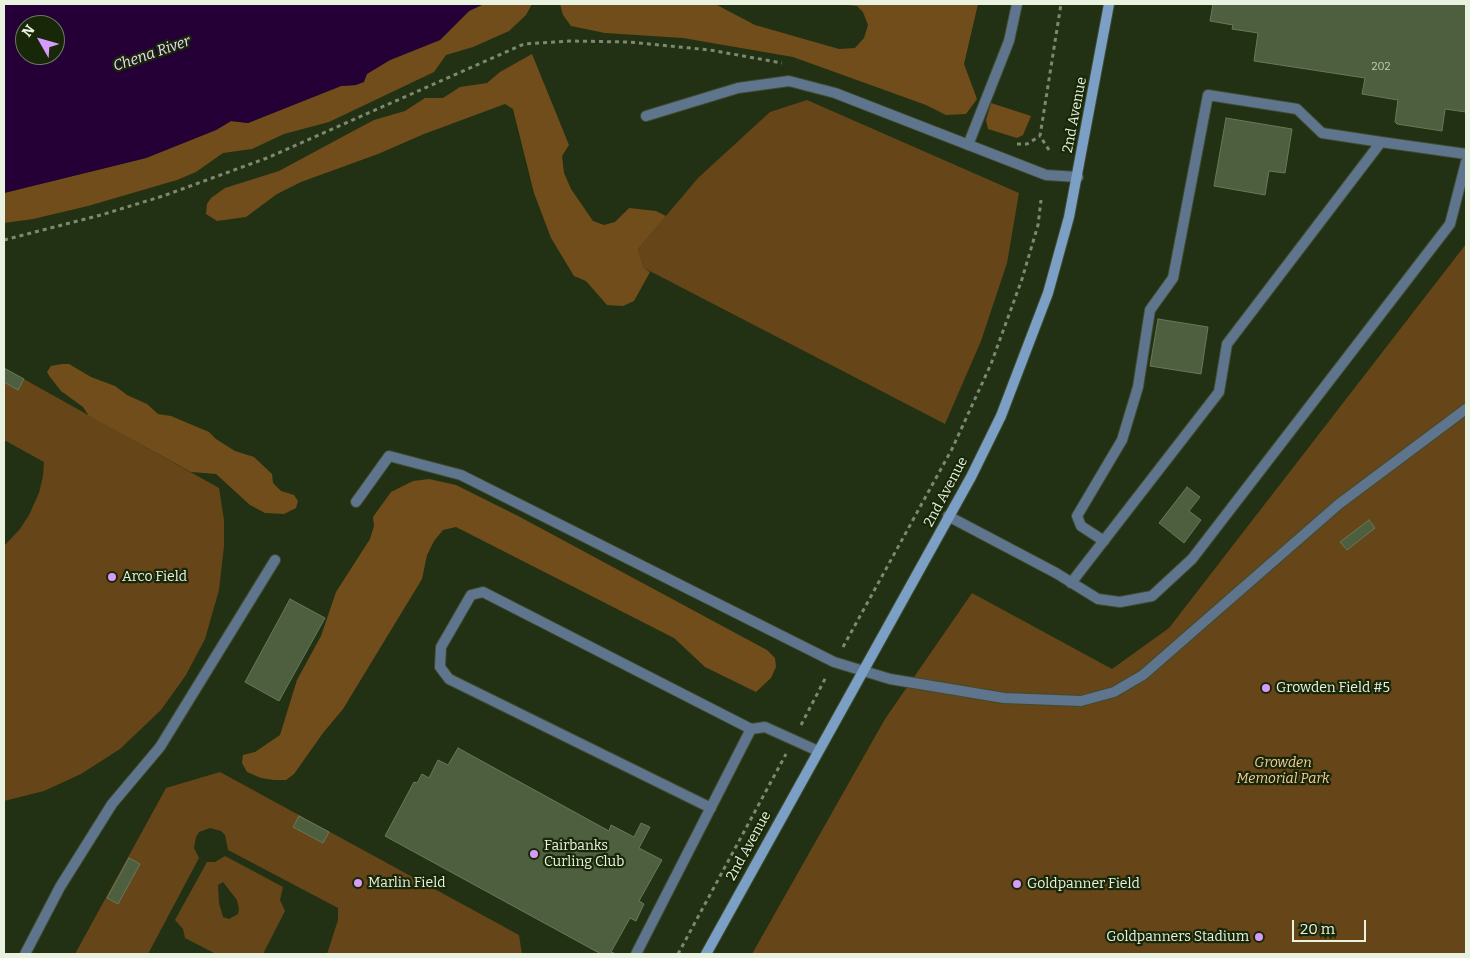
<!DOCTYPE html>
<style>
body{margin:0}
#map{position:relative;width:1470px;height:958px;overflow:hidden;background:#223113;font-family:Bitter,serif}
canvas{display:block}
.frame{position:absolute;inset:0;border:5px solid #e8f2df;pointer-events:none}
.north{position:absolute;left:15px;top:15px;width:50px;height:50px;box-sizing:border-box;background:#192709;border:1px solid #6c785f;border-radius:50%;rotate:308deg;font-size:14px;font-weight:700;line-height:20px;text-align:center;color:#e8f2df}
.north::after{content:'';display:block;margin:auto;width:18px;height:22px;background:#d59cfb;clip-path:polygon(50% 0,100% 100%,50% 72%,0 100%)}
.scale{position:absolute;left:1292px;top:920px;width:74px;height:22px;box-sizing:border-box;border:2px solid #e8f2df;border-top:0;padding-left:6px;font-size:15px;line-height:18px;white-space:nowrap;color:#e8f2df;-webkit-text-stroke:4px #192709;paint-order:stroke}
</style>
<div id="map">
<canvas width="1470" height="958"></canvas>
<div class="frame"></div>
<div class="north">N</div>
<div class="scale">20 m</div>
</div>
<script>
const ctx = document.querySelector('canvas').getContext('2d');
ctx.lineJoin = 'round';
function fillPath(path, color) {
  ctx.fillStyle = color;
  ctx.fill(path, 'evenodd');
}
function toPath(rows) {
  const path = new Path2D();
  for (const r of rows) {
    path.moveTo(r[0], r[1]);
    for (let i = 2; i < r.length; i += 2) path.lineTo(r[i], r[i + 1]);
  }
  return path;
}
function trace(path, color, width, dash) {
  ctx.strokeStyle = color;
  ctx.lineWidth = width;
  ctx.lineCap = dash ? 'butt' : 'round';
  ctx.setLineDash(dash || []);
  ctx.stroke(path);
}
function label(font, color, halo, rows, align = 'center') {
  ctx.font = font + ' Bitter,serif';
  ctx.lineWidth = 4.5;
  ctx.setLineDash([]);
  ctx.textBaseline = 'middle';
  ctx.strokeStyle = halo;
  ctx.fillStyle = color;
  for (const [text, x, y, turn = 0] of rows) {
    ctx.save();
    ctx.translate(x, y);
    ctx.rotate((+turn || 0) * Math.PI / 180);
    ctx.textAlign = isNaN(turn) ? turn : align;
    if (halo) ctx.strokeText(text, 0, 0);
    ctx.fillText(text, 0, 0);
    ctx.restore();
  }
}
fillPath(toPath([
 [807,100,1019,193,1007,263,981,341,945,424,644,268,638,249,698,178,770,112],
 [1466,244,1466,954,752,954,885,719,972,593,1112,669,1169,628],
 [4,368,219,488,224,520,224,546,219,590,205,639,186,675,161,710,120,749,81,774,44,791,4,801,4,546,20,529,29,515,39,493,43,476,44,462,4,440],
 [220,772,519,935,522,954,327,954,338,920,338,908,228,850,225,835,221,831,210,828,199,832,196,837,194,848,199,858,148,954,75,954,166,788],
 [225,856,283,887,280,900,285,911,263,954,216,954,185,938,183,929,175,920,207,862,215,862],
 [223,882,237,900,239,909,238,914,229,919,223,917,219,903,218,885]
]), '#664519');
fillPath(toPath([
 [484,4,532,4,526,15,509,31,473,47,446,55,434,72,329,122,284,134,252,149,223,153,196,172,177,180,88,206,33,219,4,223,4,193,146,158,216,130,231,121,248,123,341,86,356,85,366,74,390,60,440,40,469,11],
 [560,4,715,4,755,25,839,49,855,48,864,38,868,25,863,12,857,6,837,4,978,4,964,64,977,99,966,114,946,115,926,105,793,57,683,38,605,33,571,26,563,15],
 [532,54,569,145,562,156,564,173,571,189,593,221,604,225,615,222,629,208,656,211,666,216,638,249,644,268,650,272,634,301,623,306,607,305,586,281,574,276,551,238,534,193,513,109,505,104,424,134,378,154,301,182,277,194,246,217,217,221,206,214,207,204,211,198,225,188,279,171,357,129,374,120,405,111,425,98,443,98,460,87,487,83,500,72],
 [991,103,1031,116,1023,135,1017,138,988,129,986,120],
 [62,364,69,364,91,377,115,386,127,395,147,404,158,414,171,416,209,432,216,439,235,451,254,457,272,474,273,483,281,491,294,495,298,501,296,508,284,514,265,513,250,505,216,474,191,472,89,416,83,407,61,391,50,377,47,372,51,366],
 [429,479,456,485,520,517,767,650,775,658,776,667,771,678,756,692,705,667,674,638,456,527,443,530,434,541,427,555,422,579,343,709,323,733,294,774,286,780,274,780,261,778,247,772,242,763,243,755,255,752,280,735,297,680,321,636,336,592,370,539,374,526,373,517,391,492,413,481]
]), '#724d1c');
fillPath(toPath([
 [4,4,484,4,469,11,440,40,390,60,367,74,364,82,356,85,341,86,248,123,231,121,216,130,146,158,4,193],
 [25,25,55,25,55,55,25,55]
]), '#250037');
const building = toPath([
 [1213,4,1466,4,1466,112,1445,109,1442,131,1397,124,1395,122,1398,100,1362,94,1365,78,1254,61,1258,33,1232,29,1233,25,1210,21,1213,4],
 [1226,118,1292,129,1285,173,1269,171,1265,195,1214,186,1226,118],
 [1158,319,1208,327,1201,374,1150,366,1158,319],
 [4,368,24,379,18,390,4,382,4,368],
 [1187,487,1200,497,1189,511,1201,520,1184,543,1159,523,1187,487],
 [1369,520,1375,528,1347,550,1340,542,1369,520],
 [290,599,325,618,279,701,245,682,290,599],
 [458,748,609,831,611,825,634,837,641,823,650,827,639,848,662,860,639,901,644,904,636,921,630,918,611,952,616,954,601,954,385,836,414,782,417,783,422,774,429,778,438,760,448,765,458,748],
 [299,816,329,832,323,843,293,827,299,816],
 [129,858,140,864,118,904,107,898,129,858]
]);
fillPath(building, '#4e5f3f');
trace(building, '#677958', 1);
const lane = toPath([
 [646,116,738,88,789,81,835,93,1046,175,1078,177],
 [968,145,1009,41,1017,4],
 [356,502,389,456,461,475,834,662,890,679,1004,698,1081,701,1114,692,1143,675,1339,504,1466,409],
 [948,516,1056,573,1098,599,1120,602,1152,596,1192,559,1450,224,1466,162],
 [1104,541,1081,526,1077,516,1122,440,1138,387,1150,310,1173,278,1208,95,1297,109,1322,133,1381,142],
 [1071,583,1219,392,1227,344,1381,142,1466,154],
 [711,808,449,679,440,667,441,647,471,595,483,592,751,729],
 [25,954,60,887,112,804,160,747,275,560],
 [636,954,751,729,765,727,818,751]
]);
const secondary = toPath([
 [706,954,971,477,1001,416,1048,293,1069,217,1109,4]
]);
trace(lane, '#3e4c30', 12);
trace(secondary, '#3e4c30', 12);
trace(toPath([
 [1017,144,1027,144,1040,136],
 [1049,150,1040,136,1061,4],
 [4,240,101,215,163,196,267,158,524,44,569,41,629,42,710,50,782,63],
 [843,647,952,449,991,364,1022,279,1038,225,1041,200],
 [801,725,826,677],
 [678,954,786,754]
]), '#7c8970', 3, [4, 4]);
trace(lane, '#5f758d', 10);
trace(secondary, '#7b9fc5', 10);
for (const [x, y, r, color] of [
 [112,577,5,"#d59cfb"],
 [1266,688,5,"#d59cfb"],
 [534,854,5,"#d59cfb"],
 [358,883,5,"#d59cfb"],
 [1017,884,5,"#d59cfb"],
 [1259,937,5,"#d59cfb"]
]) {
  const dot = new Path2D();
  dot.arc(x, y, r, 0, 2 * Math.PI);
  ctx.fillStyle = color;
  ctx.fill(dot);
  trace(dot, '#192709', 2);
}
label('11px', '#c2cdb7', null, [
 ["202",1381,67]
]);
label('14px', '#e8f2df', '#192709', [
 ["2nd Avenue",1075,115,-79],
 ["2nd Avenue",946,492,-62],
 ["2nd Avenue",749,846,-61]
]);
label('14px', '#e8f2df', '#192709', [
 ["Arco Field",122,577],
 ["Growden Field #5",1276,688],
 ["Fairbanks",544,846],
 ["Curling Club",544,862],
 ["Marlin Field",368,883],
 ["Goldpanner Field",1027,884],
 ["Goldpanners Stadium",1249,937,"right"]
], 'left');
label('italic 14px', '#f6cc9c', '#192709', [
 ["Growden",1283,763],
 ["Memorial Park",1283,779]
]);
label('italic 15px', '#ebd7fa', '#192709', [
 ["Chena River",152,54,-19]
]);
</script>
